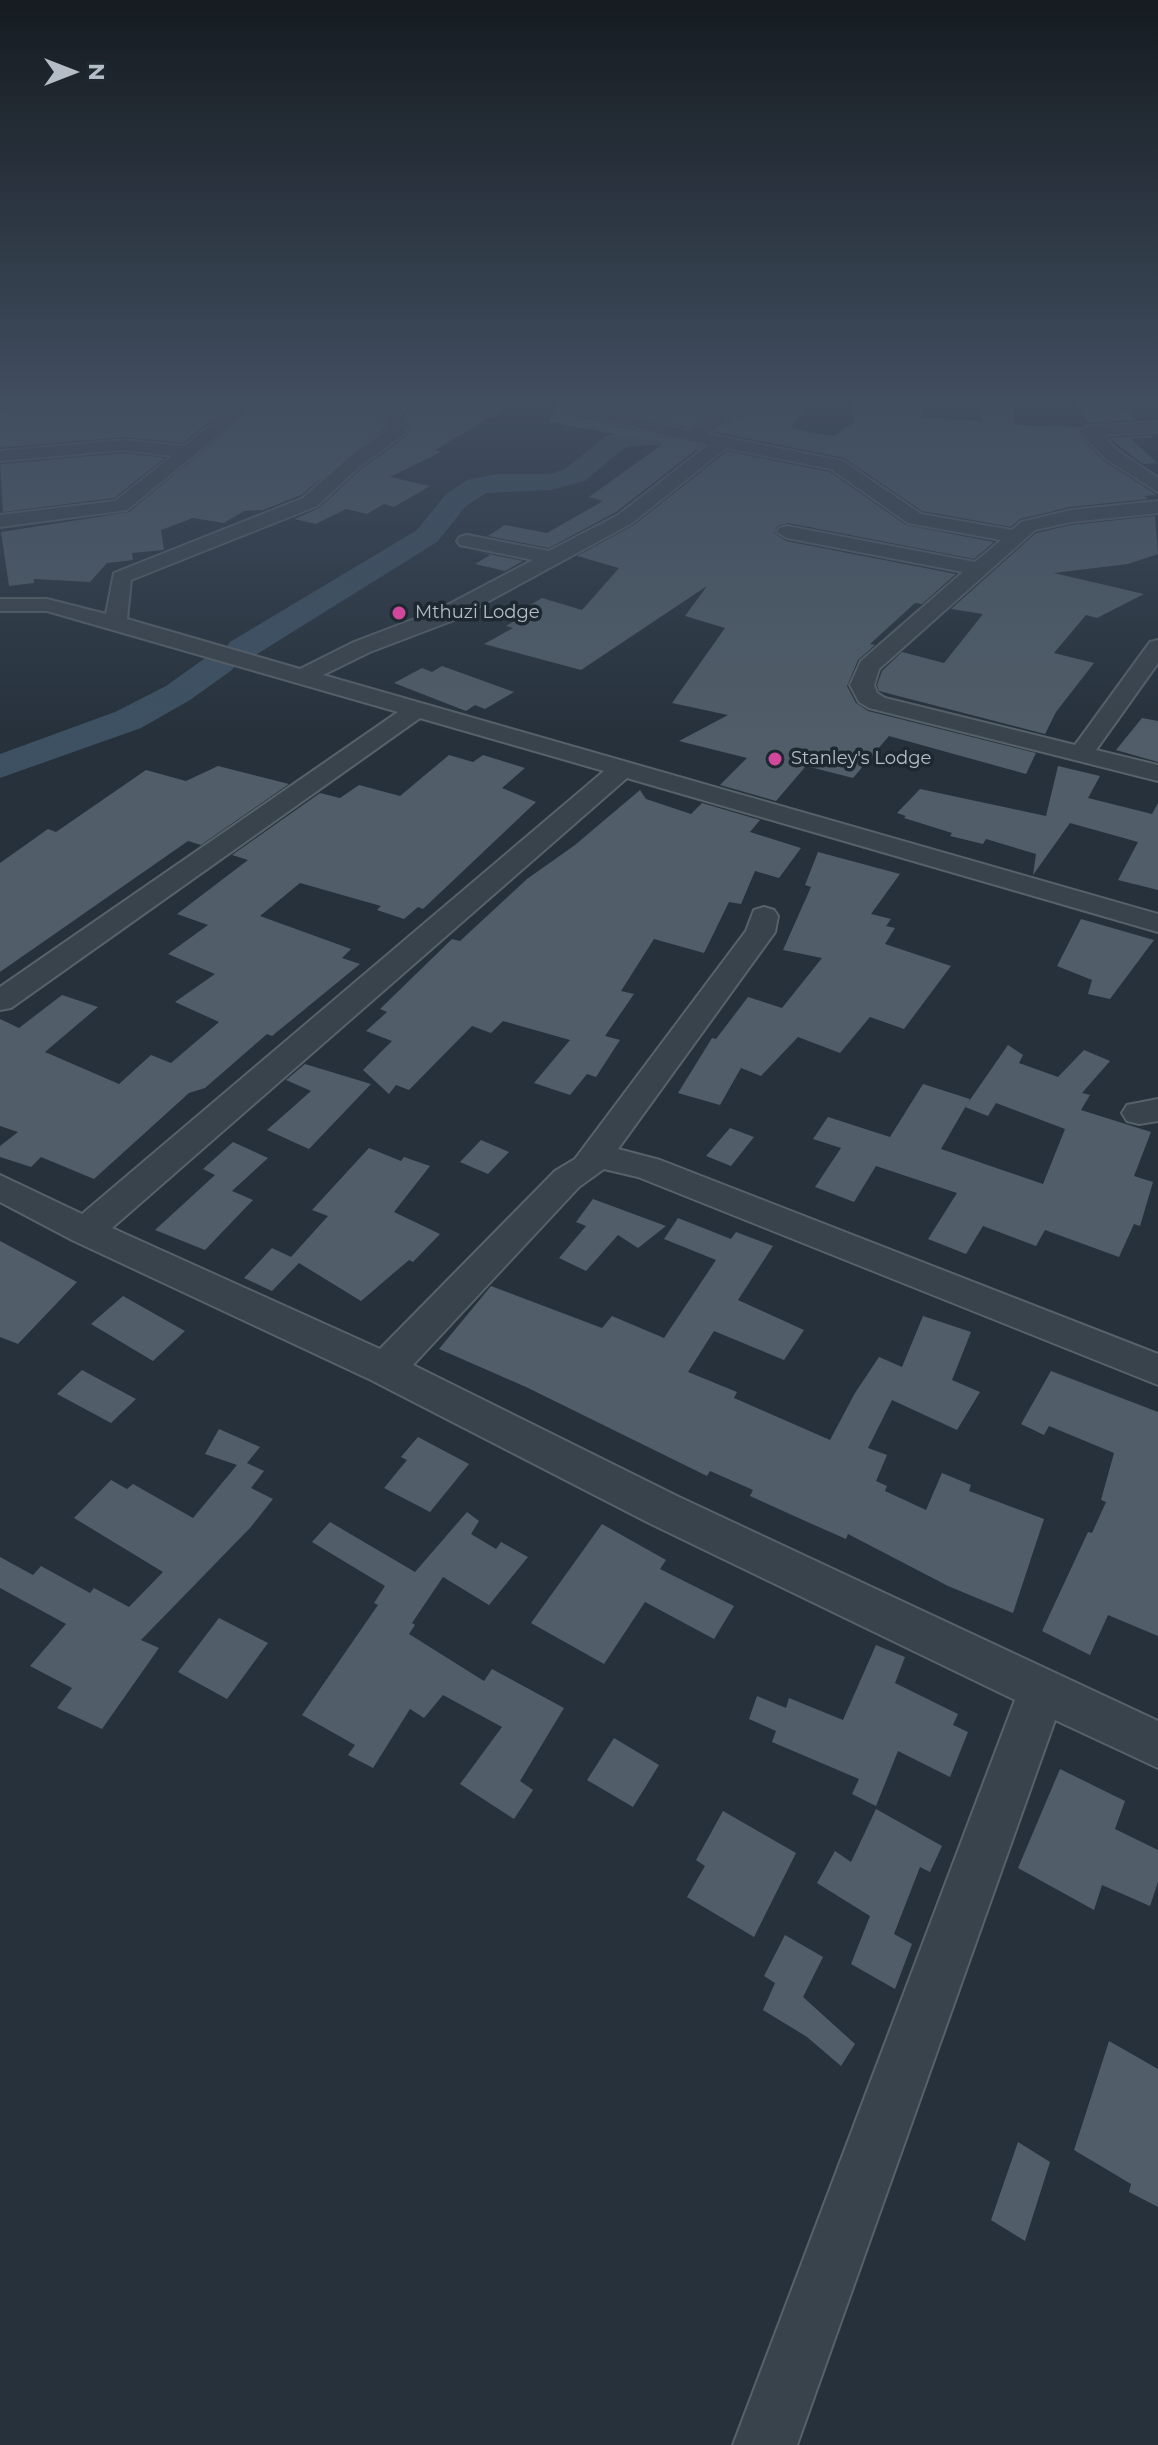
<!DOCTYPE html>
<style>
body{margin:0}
#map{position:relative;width:1158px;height:2445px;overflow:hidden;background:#26313b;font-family:Montserrat,sans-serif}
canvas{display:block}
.north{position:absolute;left:32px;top:32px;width:80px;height:80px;-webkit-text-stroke:6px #1e2830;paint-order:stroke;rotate:90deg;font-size:22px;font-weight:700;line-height:32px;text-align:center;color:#b5bec7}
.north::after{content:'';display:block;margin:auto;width:28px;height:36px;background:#b5bec7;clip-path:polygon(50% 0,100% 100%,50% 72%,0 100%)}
</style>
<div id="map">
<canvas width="1158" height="2445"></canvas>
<div class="north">N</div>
</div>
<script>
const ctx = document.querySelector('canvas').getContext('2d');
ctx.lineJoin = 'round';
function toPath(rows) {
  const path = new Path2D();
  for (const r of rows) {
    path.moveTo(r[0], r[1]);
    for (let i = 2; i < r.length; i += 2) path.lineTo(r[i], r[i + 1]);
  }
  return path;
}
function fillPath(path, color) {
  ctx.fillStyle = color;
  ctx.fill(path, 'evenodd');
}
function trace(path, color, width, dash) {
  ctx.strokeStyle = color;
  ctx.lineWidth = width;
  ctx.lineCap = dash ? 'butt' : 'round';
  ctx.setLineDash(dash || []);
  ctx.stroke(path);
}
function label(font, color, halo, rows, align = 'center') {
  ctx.font = font + ' Montserrat,sans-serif';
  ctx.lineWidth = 7;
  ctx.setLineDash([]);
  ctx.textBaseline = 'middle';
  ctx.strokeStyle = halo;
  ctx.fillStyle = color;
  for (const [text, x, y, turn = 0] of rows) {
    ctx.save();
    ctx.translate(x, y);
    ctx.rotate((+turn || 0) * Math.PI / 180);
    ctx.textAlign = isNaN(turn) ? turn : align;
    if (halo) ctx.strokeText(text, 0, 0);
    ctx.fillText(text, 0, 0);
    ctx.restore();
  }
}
fillPath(toPath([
 [665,429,716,437,725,439,729,445,725,451,716,453,665,445,632,446,624,448,585,481,551,490,486,493,466,506,437,542,254,656,233,657,237,663,232,670,190,700,141,728,0,778,0,754,115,712,166,686,208,656,229,655,225,649,230,642,417,530,446,494,467,480,497,474,550,474,565,469,606,436,632,430,665,429]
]), '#3d5162');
fillPath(toPath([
 [66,401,237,401,183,443,124,437,0,448,0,410],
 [263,401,386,405,379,414,386,427,301,495,263,510,244,511,224,523,193,518,161,530,164,550,132,553,133,560,107,563,90,582,34,579,34,583,9,586,1,532,129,512],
 [419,401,518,401,435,450,441,452,390,477,430,486,394,507,384,504,367,514,346,509,316,524,294,519,319,508,361,469,405,437,412,426,403,414],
 [557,401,638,401,668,405,683,401,740,401,723,404,690,428,585,402,576,409,580,417,701,446,616,512,549,548,488,536,505,525,547,533,603,501,589,497,664,443,549,422],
 [766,401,809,401,791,429,834,436,854,422,851,403,922,406,923,418,983,421,976,401,1011,401,1016,425,1080,427,1077,433,1104,461,1157,495,1144,496,1148,499,1070,507,1020,519,1011,527,922,511,844,458,715,432,736,418,751,416],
 [1073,401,1120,404,1136,420,1088,423],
 [1151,435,1154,438,1131,439,1157,463,1143,464,1109,438],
 [727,451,830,472,906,525,994,542,974,559,788,523,778,526,774,533,786,541,956,574,922,604,915,603,870,644,875,645,858,660,847,686,856,703,868,711,1036,753,1026,774,889,736,853,778,806,766,776,801,720,785,747,758,679,741,728,715,672,703,725,628,685,616,707,586,581,670,484,644,513,628,506,626,521,617,514,615,542,598,582,610,619,568,577,556,634,525],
 [124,453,165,458,114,498,3,512,0,464],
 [1155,516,1158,554,1128,564,1054,573,1144,594,1097,618,1086,615,1054,653,1094,663,1056,712,1045,734,879,691,877,685,882,671,902,652,944,663,983,614,951,609,1036,533,1071,525],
 [474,551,523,561,505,571,475,564,490,555],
 [442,666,514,692,485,709,475,705,466,711,394,683,422,668,432,672],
 [1142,718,1158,721,1158,762,1116,750],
 [449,755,473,762,483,755,525,768,502,788,536,802,423,909,418,907,404,919,377,910,381,906,300,883,260,916,351,949,342,958,360,964,272,1036,267,1034,205,1088,189,1093,94,1179,41,1157,31,1167,0,1157,0,1146,18,1132,0,1126,0,1019,19,1028,62,995,98,1007,45,1052,119,1084,151,1055,171,1063,219,1022,175,1002,215,974,168,954,208,925,177,914,248,860,232,855,320,793,340,798,359,785,400,796],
 [218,766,289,784,201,845,188,841,0,972,0,863,48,829,56,832,146,770,186,781],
 [1058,766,1100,776,1088,798,1152,814,1158,803,1158,890,1118,880,1138,842,1070,823,1033,875,1036,854,986,839,983,844,950,836,952,833,904,818,906,816,897,813,920,789,1046,816],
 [640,790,646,799,691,814,702,803,760,820,750,832,801,848,779,878,755,871,741,904,729,902,704,953,654,939,621,991,634,994,605,1036,620,1040,596,1077,587,1074,570,1095,534,1083,570,1040,503,1021,491,1033,472,1026,409,1090,396,1085,389,1094,363,1070,392,1041,366,1031,387,1012,380,1009,452,939,460,941,527,879,575,845],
 [818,852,900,874,871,914,891,919,886,926,895,928,885,944,951,966,904,1029,870,1017,840,1053,798,1037,761,1076,741,1068,720,1105,678,1093,712,1038,716,1039,748,997,782,1008,822,958,783,950,811,887,805,885],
 [1081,919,1154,940,1110,999,1088,994,1092,980,1057,966],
 [1008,1045,1023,1055,1019,1063,1058,1077,1084,1050,1110,1061,1082,1093,1090,1095,1081,1110,1151,1132,1134,1176,1153,1182,1140,1226,1134,1224,1119,1257,1045,1230,1036,1246,983,1226,966,1254,928,1239,957,1193,876,1166,854,1202,815,1187,841,1148,813,1139,828,1117,890,1137,923,1084,970,1099,941,1149,1043,1184,1065,1129,996,1103,988,1116,965,1107],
 [305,1064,371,1084,309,1149,267,1130,311,1091,286,1080],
 [730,1128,754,1137,731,1166,706,1156],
 [481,1140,509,1152,488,1174,460,1162],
 [233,1142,268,1158,232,1191,253,1200,205,1250,155,1230,215,1175,203,1169],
 [369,1148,401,1161,404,1157,430,1166,394,1212,440,1234,413,1262,409,1260,361,1301,299,1263,272,1291,244,1278,272,1248,291,1257,328,1216,312,1210],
 [593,1199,666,1226,638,1248,618,1235,586,1271,559,1258,586,1226,576,1222],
 [678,1218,731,1239,736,1232,773,1246,738,1300,804,1330,784,1360,714,1331,688,1372,737,1392,734,1398,830,1440,855,1393,879,1357,902,1367,923,1316,971,1332,952,1380,980,1392,957,1430,892,1400,868,1448,887,1455,876,1481,887,1486,885,1491,926,1510,942,1473,971,1485,969,1491,1044,1519,1013,1613,948,1586,848,1534,846,1539,803,1520,750,1496,753,1490,710,1471,707,1476,526,1387,439,1349,491,1286,602,1328,612,1316,664,1338,716,1260,664,1239],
 [0,1241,77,1282,18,1344,0,1337],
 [123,1296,185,1331,153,1361,91,1324],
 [82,1370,106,1383,136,1399,111,1423,57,1394],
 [1051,1371,1158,1412,1158,1636,1108,1615,1090,1655,1042,1631,1088,1532,1092,1533,1106,1502,1101,1500,1114,1453,1049,1426,1044,1435,1021,1424],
 [219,1429,260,1447,247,1463,264,1471,251,1488,273,1499,250,1528,141,1640,159,1648,102,1729,57,1708,72,1688,30,1666,66,1624,0,1588,0,1557,33,1575,41,1566,90,1593,94,1588,129,1607,163,1572,74,1518,111,1480,127,1489,133,1484,193,1518,237,1465,205,1454],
 [418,1437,469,1464,430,1512,384,1488,407,1460,401,1457],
 [467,1512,479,1521,471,1534,496,1549,501,1542,528,1557,489,1605,443,1577,412,1623,415,1625,409,1634,484,1681,492,1669,564,1708,520,1781,533,1790,514,1819,460,1784,502,1727,443,1695,424,1718,410,1709,373,1768,348,1755,355,1745,302,1715,378,1605,374,1603,385,1586,312,1542,330,1522,415,1572],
 [602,1524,666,1560,660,1569,734,1606,714,1639,645,1602,604,1664,531,1623],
 [219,1618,268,1643,227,1699,178,1672],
 [876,1645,905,1657,895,1683,958,1714,953,1725,968,1732,950,1777,898,1751,876,1806,852,1794,859,1779,772,1742,776,1731,749,1719,757,1696,786,1708,789,1698,843,1720],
 [614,1738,659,1765,633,1807,587,1780],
 [1060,1769,1125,1801,1115,1829,1158,1850,1158,1882,1150,1906,1102,1885,1094,1910,1018,1868],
 [876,1809,942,1846,930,1872,920,1867,894,1934,912,1944,895,1989,851,1964,870,1916,817,1883,835,1851,851,1862],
 [723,1811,796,1853,754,1937,687,1897,705,1866,696,1860],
 [785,1935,823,1957,803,1997,855,2044,841,2066,807,2037,763,2010,775,1983,764,1976],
 [1109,2041,1158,2069,1158,2207,1129,2192,1131,2184,1074,2150],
 [1018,2142,1050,2162,1025,2241,991,2220]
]), '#515e69');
const minor = toPath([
 [0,401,14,401,0,407,0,401],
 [242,401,260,401,127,510,0,527,0,515,115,501,172,456,124,450,0,461,0,451,124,440,184,446,242,401],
 [394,401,412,401,399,414,409,426,403,435,359,467,317,506,131,580,127,619,300,669,354,642,438,610,533,560,460,545,457,541,460,537,467,535,549,551,618,515,708,445,581,414,579,410,587,405,691,431,725,406,763,401,749,414,735,415,708,434,843,461,921,514,1012,530,1021,522,1071,510,1158,501,1158,513,1071,522,1035,530,879,669,874,685,877,693,885,698,1075,745,1150,642,1158,640,1158,663,1096,750,1158,765,1158,781,869,708,859,702,850,685,861,661,963,572,787,538,777,532,780,528,787,526,975,562,1001,540,908,523,831,469,726,448,632,523,454,620,370,652,323,675,1158,914,1158,932,627,778,112,1228,380,1349,555,1171,575,1159,746,931,754,910,764,907,774,910,778,916,775,932,618,1149,660,1160,1158,1354,1158,1385,638,1177,604,1169,579,1187,413,1365,679,1497,1158,1721,1158,1768,1055,1720,797,2445,733,2445,1015,1700,649,1523,371,1380,72,1240,0,1202,0,1175,82,1214,604,771,420,718,11,1008,0,1010,0,987,398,712,47,611,0,611,0,599,47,599,106,614,114,573,303,498,347,459,390,428,382,414,394,401],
 [1158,422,1158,432,1102,435,1118,451,1158,478,1158,492,1106,459,1079,431,1088,426,1158,422],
 [1158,1099,1158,1121,1139,1124,1127,1121,1122,1113,1127,1105,1158,1099]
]);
trace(minor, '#576169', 4);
fillPath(minor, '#39434b');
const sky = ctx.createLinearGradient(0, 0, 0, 743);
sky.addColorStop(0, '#151b20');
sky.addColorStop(0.54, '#414e60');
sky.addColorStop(1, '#414e6000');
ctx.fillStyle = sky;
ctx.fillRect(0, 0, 1158, 743);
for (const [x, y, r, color] of [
 [399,613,8,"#d1479c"],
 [775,759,8,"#d1479c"]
]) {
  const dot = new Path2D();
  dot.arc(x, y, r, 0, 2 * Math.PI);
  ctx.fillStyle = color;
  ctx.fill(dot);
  trace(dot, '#1e2830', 3);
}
label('18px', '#b5bec7', '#1e2830', [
 ["Mthuzi Lodge",415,613],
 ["Stanley's Lodge",791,759]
], 'left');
</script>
